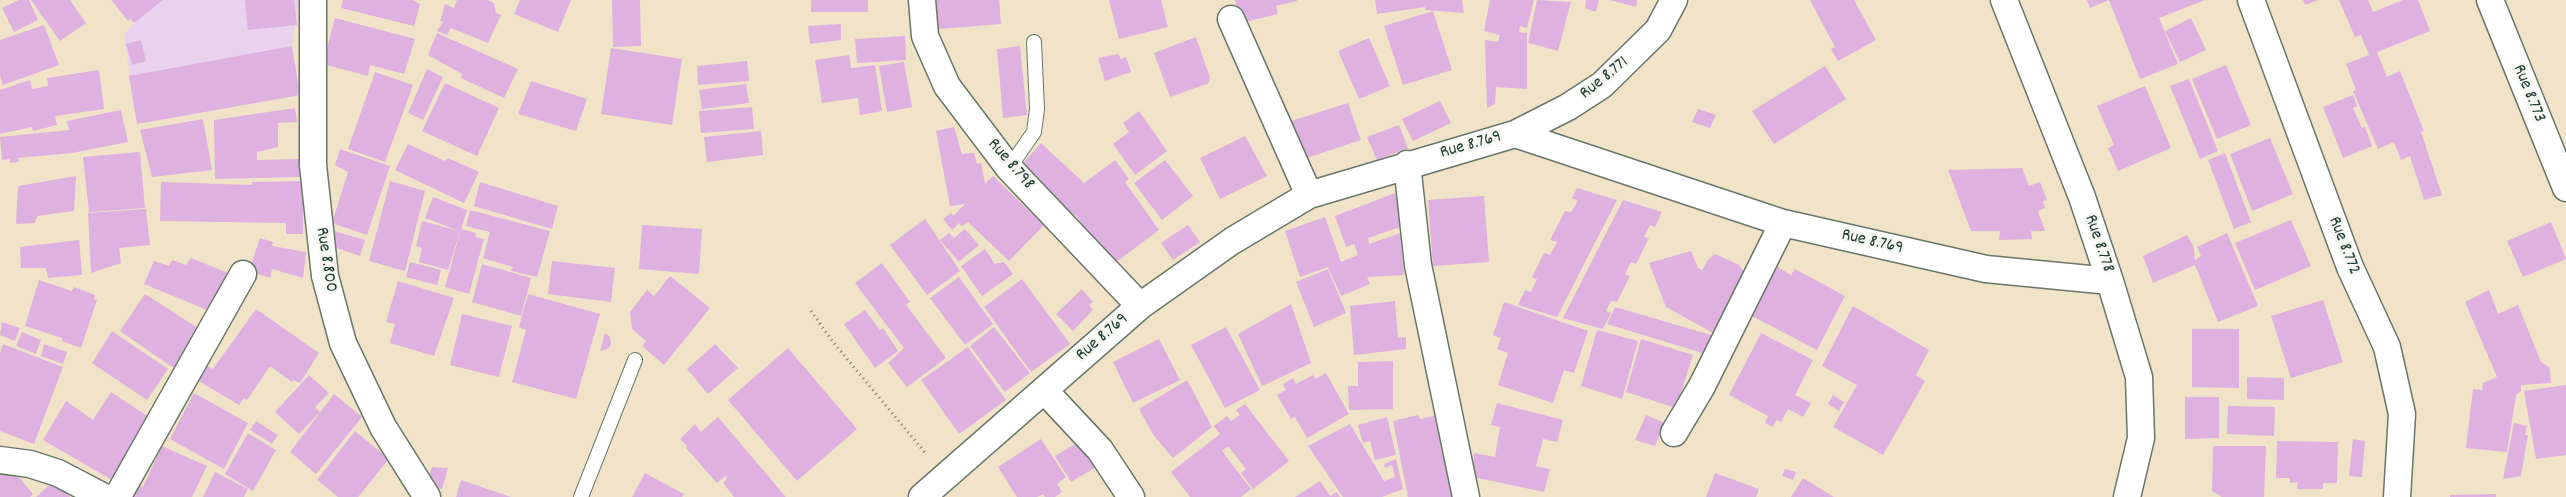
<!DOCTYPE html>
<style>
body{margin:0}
canvas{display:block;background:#f0e3c8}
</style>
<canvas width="2566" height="497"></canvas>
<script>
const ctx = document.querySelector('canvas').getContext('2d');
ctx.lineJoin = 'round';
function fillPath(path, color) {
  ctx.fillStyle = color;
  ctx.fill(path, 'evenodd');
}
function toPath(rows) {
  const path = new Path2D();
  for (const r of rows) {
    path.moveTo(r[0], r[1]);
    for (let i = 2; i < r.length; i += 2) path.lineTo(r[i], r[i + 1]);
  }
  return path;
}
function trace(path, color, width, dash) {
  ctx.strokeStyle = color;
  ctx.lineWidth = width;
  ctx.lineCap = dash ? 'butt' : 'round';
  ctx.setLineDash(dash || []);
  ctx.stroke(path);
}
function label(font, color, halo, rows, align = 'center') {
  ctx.font = font + ' Dekko,sans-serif';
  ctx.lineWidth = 5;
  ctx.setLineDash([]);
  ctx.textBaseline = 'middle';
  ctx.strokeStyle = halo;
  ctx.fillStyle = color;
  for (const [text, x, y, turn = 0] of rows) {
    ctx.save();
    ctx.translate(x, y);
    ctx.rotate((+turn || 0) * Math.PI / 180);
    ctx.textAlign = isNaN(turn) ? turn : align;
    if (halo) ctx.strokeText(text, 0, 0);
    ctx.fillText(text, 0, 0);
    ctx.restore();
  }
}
fillPath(toPath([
 [163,0,299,0,292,46,300,95,137,124,124,35,134,23]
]), '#e8d2ee');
fillPath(toPath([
 [19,0,29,0,38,20,14,32,2,8],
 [31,0,70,0,86,23,60,41],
 [111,0,163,0,134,23,130,19,128,21],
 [245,0,294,0,297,25,248,30],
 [343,0,412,0,420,4,414,26,341,8],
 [457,0,488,0,494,3,496,13,501,15,488,43,451,28,447,35,437,31,443,22,440,21,445,4,454,8],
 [520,0,571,0,558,32,514,14],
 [612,0,640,0,641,46,613,47],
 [811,0,868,0,868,12,811,12],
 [936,0,999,0,1001,24,938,29],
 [1109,0,1161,0,1168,27,1119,39],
 [1235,0,1297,0,1297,1,1276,6,1278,14,1240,23],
 [1375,0,1462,0,1464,13,1425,10,1425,7,1377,14],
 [1490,0,1534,0,1527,28,1520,26,1519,32,1527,33,1527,89,1496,87,1495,104,1487,108,1485,40,1498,42,1500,35,1484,31],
 [1537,0,1571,2,1558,51,1528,43],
 [1586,0,1599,0,1596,12,1585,8],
 [1610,0,1637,0,1636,7],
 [1810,0,1854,0,1876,40,1838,61,1831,49,1835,47],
 [2087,0,2109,0,2090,8],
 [2109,0,2205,0,2159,18,2178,64,2140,79],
 [2303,0,2318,0,2305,5],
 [2339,0,2368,0,2373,12,2403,0,2418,0,2430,31,2377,52,2387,77,2400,71,2424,131,2421,132,2442,195,2424,200,2410,156,2401,160,2394,142,2378,149,2353,91,2356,90,2346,64,2369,55,2361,35,2355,37],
 [1433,11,1452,70,1403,85,1384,26],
 [335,18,415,39,404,74,370,65,368,76,323,64],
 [2191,18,2206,50,2180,62,2165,31],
 [841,24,841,40,810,44,808,26],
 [44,25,59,65,3,85,0,75,0,40],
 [437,33,518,69,504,98,461,78,462,74,428,55],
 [905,36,906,60,857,63,855,39],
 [1196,37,1210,78,1209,83,1170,97,1154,53],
 [1369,38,1390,86,1359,99,1338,51],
 [141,40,146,61,132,65,126,44],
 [292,46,300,95,137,124,129,76],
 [1020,46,1027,115,1003,118,997,49],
 [611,48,682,59,672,125,601,114],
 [1118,54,1121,59,1126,57,1131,72,1105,81,1098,58],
 [849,55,851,68,875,65,882,111,860,115,858,98,822,103,815,60],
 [747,61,749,81,698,85,697,66],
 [904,62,912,107,887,112,879,66],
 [2226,65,2251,125,2217,139,2192,79],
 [1825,66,1846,99,1774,144,1752,111],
 [427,69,443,77,423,120,408,113],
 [99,70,104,109,55,116,57,125,33,131,32,127,0,134,0,90,30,80,32,89,48,86,47,78],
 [375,72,413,85,385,162,348,149],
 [2189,79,2218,151,2200,159,2170,86],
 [531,81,587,99,576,131,518,114],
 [445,83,499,108,477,156,422,131],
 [746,84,749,103,702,109,699,90],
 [2145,86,2171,148,2118,171,2108,148,2114,145,2097,106],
 [2353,95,2357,106,2353,108,2362,128,2365,127,2372,146,2343,158,2323,107],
 [1440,101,1451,123,1413,141,1402,119],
 [1348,103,1361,140,1301,160,1288,122],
 [752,107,754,129,701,133,699,111],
 [295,108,297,122,278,123,278,147,257,152,257,160,301,159,301,177,215,179,214,120],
 [1698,109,1716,115,1710,128,1692,122],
 [121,110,128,142,72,153,18,158,19,162,10,163,10,159,2,160,0,137,69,130,67,121],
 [1139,111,1167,151,1135,175,1113,144,1129,132,1123,123],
 [203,119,212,170,152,177,140,130],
 [1399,125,1408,148,1377,160,1367,137],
 [954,127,962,154,974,153,977,164,981,163,985,184,993,176,1044,225,1009,261,968,222,962,226,959,223,952,230,943,219,951,213,953,216,965,204,950,206,936,131],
 [761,131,763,155,707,162,704,137],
 [1245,136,1267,176,1220,199,1200,158],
 [2270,138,2293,194,2252,211,2230,154],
 [1041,143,1084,183,1115,160,1129,179,1125,182,1159,230,1111,266,1075,214,1069,219,1035,187,1041,180,1023,163],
 [408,144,445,161,448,158,479,172,464,203,395,170],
 [340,149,390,166,367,235,332,223,348,172,335,165],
 [140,152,145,208,89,212,83,157],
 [2225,153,2251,222,2234,229,2208,160],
 [1165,160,1193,196,1162,220,1134,183],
 [2022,168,2029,186,2040,182,2047,200,2043,201,2045,208,2038,211,2045,231,2031,231,2032,239,1999,240,2000,231,1971,231,1948,170],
 [76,176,74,211,37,216,35,223,16,224,18,186],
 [303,181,303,234,286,234,286,223,160,221,161,182,252,185,252,182],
 [390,181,425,191,405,271,369,261],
 [480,182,558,206,552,229,474,206],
 [1577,188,1617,200,1557,317,1518,305,1525,290,1531,292,1537,279,1532,277,1544,253,1550,255,1557,242,1550,240,1565,211,1571,212,1578,201,1572,198],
 [1395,193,1403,226,1368,238,1369,244,1400,233,1404,275,1367,277,1370,284,1341,296,1328,267,1300,277,1285,231,1325,217,1341,262,1358,255,1354,244,1346,247,1335,216],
 [1484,196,1489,262,1433,266,1428,200],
 [433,197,467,210,448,270,419,262,422,248,416,246,422,221,459,231,425,218],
 [1623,200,1662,212,1655,227,1650,225,1644,237,1649,238,1636,264,1631,262,1625,274,1630,276,1617,302,1611,301,1606,311,1611,313,1603,329,1563,318],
 [146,209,150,245,119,248,121,263,91,273,88,213],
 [470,210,550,231,537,277,511,271,513,267,483,258,490,232,466,226],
 [925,219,960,271,927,295,890,245],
 [2291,220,2311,266,2255,290,2235,243],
 [2551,222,2566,259,2523,277,2507,241],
 [642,225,702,229,699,274,639,269],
 [1188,225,1200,242,1173,260,1161,243],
 [461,229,476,233,475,237,484,239,469,294,445,287],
 [965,229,979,245,959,262,940,240,949,233,954,238],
 [331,230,365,240,360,256,331,246],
 [2227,233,2258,306,2218,322,2195,265,2153,283,2143,256,2187,235,2194,248,2195,260,2201,256,2197,247],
 [260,238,273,242,272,246,306,252,303,278,272,269,270,278,249,271],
 [79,240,82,275,48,278,46,268,21,268,20,247],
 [985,249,995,264,1004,262,1013,274,982,296,961,266],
 [1691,251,1698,268,1702,270,1708,260,1715,254,1739,265,1744,272,1733,300,1713,333,1666,307,1649,263],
 [191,258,228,273,212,312,144,284,154,261,169,266,172,260,186,265],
 [552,261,615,268,611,302,548,294],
 [410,262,441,270,437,285,406,277],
 [882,263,910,302,906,305,946,358,907,387,888,363,904,348,855,283],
 [482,264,531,278,521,316,472,302],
 [1776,266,1791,275,1795,269,1845,296,1817,350,1750,315],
 [1328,269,1346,313,1314,327,1296,282],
 [670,276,710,308,664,365,642,346,646,341,632,329,630,312,647,290,654,296],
 [959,277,993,324,965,345,930,298],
 [1022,279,1070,344,1031,372,984,307],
 [39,280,72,291,74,287,95,295,94,299,97,300,81,348,62,341,62,338,25,326],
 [398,281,454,298,434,356,390,343,395,324,386,322],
 [1082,289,1093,302,1089,305,1093,310,1073,331,1056,314],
 [2489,290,2498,314,2518,305,2541,362,2550,368,2551,383,2521,385,2521,391,2516,395,2507,452,2466,448,2473,389,2482,390,2483,383,2497,377,2465,302],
 [145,294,201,330,175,369,120,331],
 [528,294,600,314,576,399,512,382,526,330,519,327],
 [2323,300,2343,362,2291,378,2271,316],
 [1395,301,1398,338,1406,337,1406,349,1354,355,1350,306],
 [1504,302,1588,331,1574,373,1564,370,1553,403,1498,385,1508,353,1497,349,1501,338,1493,335],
 [1291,304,1311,363,1262,386,1238,334],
 [1853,306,1929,350,1916,375,1925,381,1883,455,1833,427,1857,385,1822,366],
 [1615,307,1718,337,1709,355,1607,324],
 [256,309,319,353,300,383,294,380,292,382,270,366,247,400,244,398,239,405,197,380,207,366,213,369],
 [865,310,880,330,883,328,898,351,875,368,844,324],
 [462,314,512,326,499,377,450,365],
 [2,322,20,328,15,341,0,335],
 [994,327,1030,373,1005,392,970,346],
 [1226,327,1260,390,1225,408,1191,345],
 [2192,329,2239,329,2239,388,2192,387],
 [1597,330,1638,341,1622,399,1581,386],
 [112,331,168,369,147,400,92,363],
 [22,332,41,340,36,354,16,346],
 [605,333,610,337,611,344,608,349,600,351],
 [1761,333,1813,360,1795,395,1811,403,1803,417,1788,409,1781,422,1776,420,1773,427,1765,423,1768,416,1729,395],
 [1159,339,1180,380,1133,403,1113,362],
 [1641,339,1693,355,1676,408,1626,392],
 [3,344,63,367,34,444,0,431,0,353],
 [44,344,67,352,63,364,41,356],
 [715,344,738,368,708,394,687,369],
 [968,347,1006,400,959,434,921,380],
 [788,348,857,429,797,481,728,400],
 [1393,361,1393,409,1349,410,1348,386,1358,386,1358,362],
 [1326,373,1349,414,1307,438,1295,417,1291,419,1277,395,1286,390,1283,384,1293,378,1296,384,1313,375,1315,379],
 [309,375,329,393,315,407,320,412,299,434,275,412],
 [2247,377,2284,378,2284,400,2247,399],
 [1187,380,1212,427,1173,458,1154,436,1139,409],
 [2566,385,2566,455,2536,459,2524,391],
 [111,392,149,417,138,441,135,439,131,445,133,447,112,480,43,440,66,401,93,420],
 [194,393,248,423,224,469,170,439],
 [334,394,362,417,316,474,290,452],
 [1833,395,1844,402,1839,411,1828,404],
 [2185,397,2219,397,2219,438,2185,439],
 [1497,403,1563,420,1557,442,1543,439,1536,466,1550,469,1544,492,1473,477,1474,453,1495,457,1500,427,1491,425],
 [1245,404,1289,461,1253,489,1241,473,1246,469,1228,446,1222,451,1251,489,1241,497,1190,497,1171,472,1220,434,1214,426,1227,416,1231,421,1240,415,1236,410],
 [2228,406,2275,407,2274,436,2227,434],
 [1442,414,1454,497,1408,497,1393,421,1418,415,1420,419],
 [1646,415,1665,423,1655,446,1635,440],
 [718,417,786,497,734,497,723,483,727,479,725,476,717,483,686,448,687,446,680,439,695,424,701,432],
 [1387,417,1396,455,1375,460,1370,441,1363,443,1358,425],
 [256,421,278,435,272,444,250,430],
 [2514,423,2527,426,2525,435,2528,435,2521,476,2503,479],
 [1350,424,1384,481,1395,477,1392,465,1385,468,1384,464,1396,459,1403,489,1382,497,1343,497,1308,446],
 [355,431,389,459,358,497,338,497,317,480],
 [248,433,276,450,253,491,225,474],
 [1041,439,1066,477,1057,484,1062,492,1055,497,1045,497,1043,494,1037,497,1017,497,998,467],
 [2353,439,2365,441,2362,477,2349,476],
 [1080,441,1096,467,1071,482,1055,456],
 [2277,441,2338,442,2337,483,2323,483,2323,489,2297,489,2298,482,2290,483,2290,478,2276,478],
 [162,446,207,466,192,497,129,497,136,484,143,487],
 [2213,446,2266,446,2264,497,2222,497,2212,491],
 [5,461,33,494,30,497,0,497,0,465],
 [432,467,448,468,442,489,426,484],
 [1785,469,1796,472,1793,480,1782,476],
 [215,472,248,489,244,497,203,497],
 [645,473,684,494,682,497,632,497],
 [1715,473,1759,489,1756,497,1706,497],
 [1803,478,1834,497,1791,497],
 [55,480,70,497,36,497],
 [461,480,511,497,456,497],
 [1320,481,1330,496,1337,492,1340,497,1295,497],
 [2496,494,2496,497,2450,497,2450,495]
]), '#dfb1e0');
const lane = toPath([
 [1009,168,1034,132,1037,109,1034,42],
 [581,497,635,360]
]);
const street = toPath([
 [313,0,313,165,325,276,343,343,383,427,427,497],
 [922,0,925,36,947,86,1009,168,1140,306],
 [2004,0,2082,197,2110,281,2139,377,2141,438,2127,497],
 [2251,0,2350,267,2387,347,2402,414,2397,497],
 [2490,0,2566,188],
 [1231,19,1309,195],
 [1515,134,1568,107,1602,85,1658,30,1674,0],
 [1407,164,1418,265,1466,497],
 [1044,390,1100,450,1131,497],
 [1674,433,1702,386,1783,223],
 [0,460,30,464,58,473,104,497],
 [114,497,119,494,243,274],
 [922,497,1140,306,1232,241,1309,195,1515,134,1783,223,1986,269,2110,281]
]);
trace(lane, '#687768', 16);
trace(street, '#687768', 29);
trace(toPath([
 [811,311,833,342,927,455]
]), '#687768', 3, [1, 4]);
trace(lane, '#fff', 14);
trace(street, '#fff', 26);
label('18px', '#1f3d34', '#f6f6f2', [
 ["Rue 8.771",1605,79,-39],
 ["Rue 8.773",2528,94,68],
 ["Rue 8.769",1471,146,-16],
 ["Rue 8.798",1010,165,49],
 ["Rue 8.769",1872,243,13],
 ["Rue 8.778",2098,244,71],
 ["Rue 8.772",2343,246,69],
 ["Rue 8.800",325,260,81],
 ["Rue 8.769",1103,338,-41]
]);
</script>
